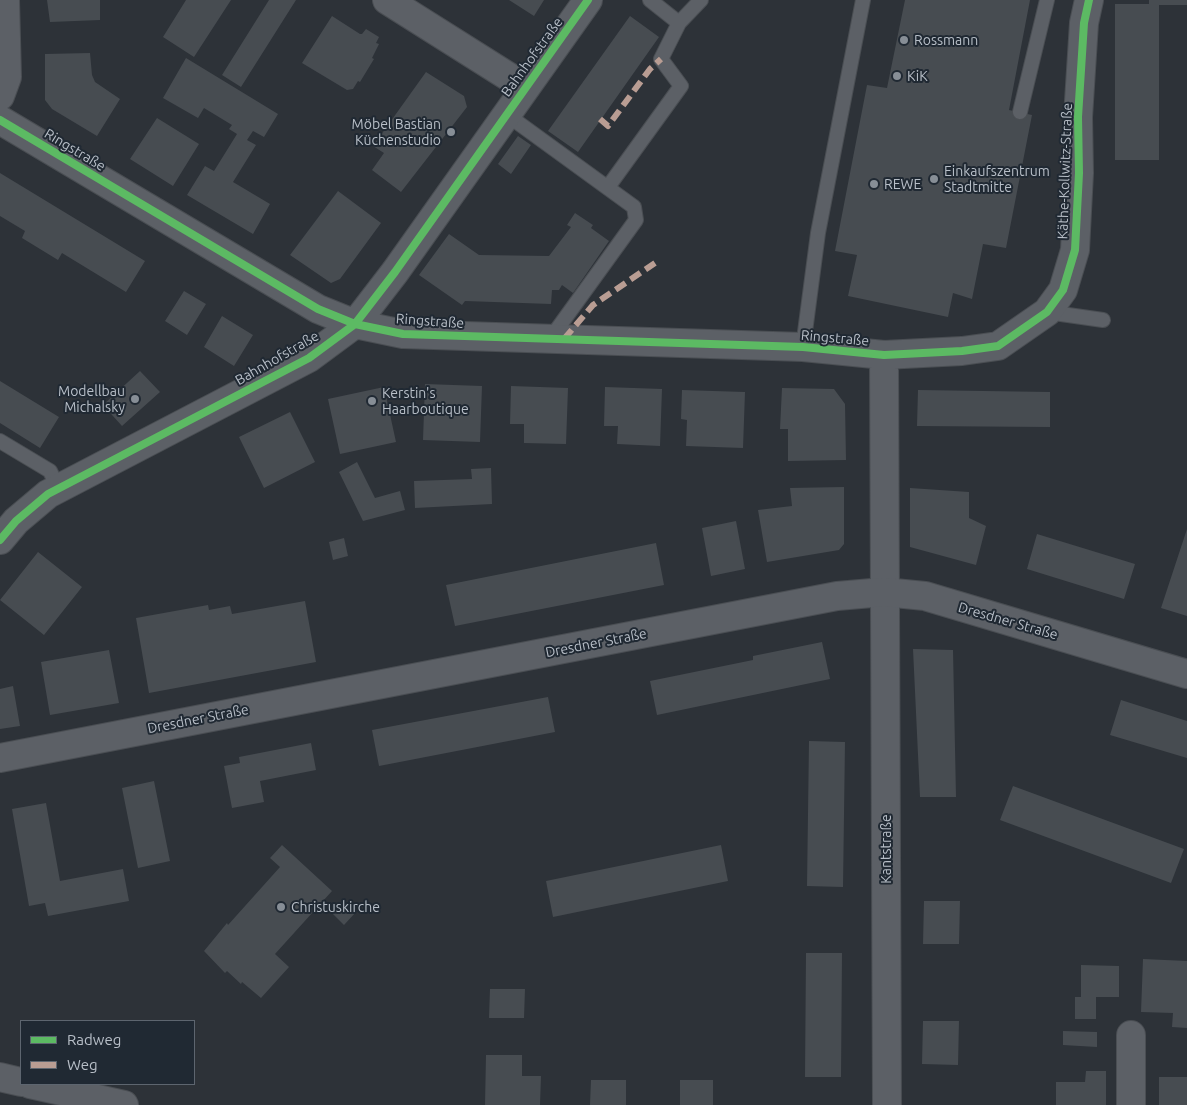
<!DOCTYPE html>
<meta charset="utf-8">
<style>
body{margin:0}
#map{position:relative;width:1187px;height:1105px;overflow:hidden;background:#2d3238;font-family:Ubuntu,sans-serif}
canvas{display:block}
.legend{position:absolute;left:20px;top:1020px;width:175px;height:65px;box-sizing:border-box;background:#202933;border:1px solid #5d656f;margin:0;padding:6px 9px;list-style:none;font-size:15px;color:#b8bfc8}
.legend li{display:flex;align-items:center;gap:10px;height:25px}
.legend b{width:25px;border:1px solid #5d656f}
</style>
<div id="map">
<canvas width="1187" height="1105"></canvas>
<ul class="legend">
<li><b style="height:6px;background:#5cba63"></b>Radweg</li>
<li><b style="height:6px;background:#b99d93"></b>Weg</li>
</ul>
</div>
<script>
const ctx = document.querySelector('canvas').getContext('2d');
ctx.lineJoin = 'round';
function fillPath(path, color) {
  ctx.fillStyle = color;
  ctx.fill(path, 'evenodd');
}
function toPath(rows) {
  const path = new Path2D();
  for (const r of rows) {
    path.moveTo(r[0], r[1]);
    for (let i = 2; i < r.length; i += 2) path.lineTo(r[i], r[i + 1]);
  }
  return path;
}
function trace(path, color, width, dash) {
  ctx.strokeStyle = color;
  ctx.lineWidth = width;
  ctx.lineCap = dash ? 'butt' : 'round';
  ctx.setLineDash(dash || []);
  ctx.stroke(path);
}
function label(font, color, halo, rows, align = 'center') {
  ctx.font = font + ' Ubuntu,sans-serif';
  ctx.lineWidth = 4;
  ctx.setLineDash([]);
  ctx.textBaseline = 'middle';
  ctx.strokeStyle = halo;
  ctx.fillStyle = color;
  for (const [text, x, y, turn = 0] of rows) {
    ctx.save();
    ctx.translate(x, y);
    ctx.rotate((+turn || 0) * Math.PI / 180);
    ctx.textAlign = isNaN(turn) ? turn : align;
    if (halo) ctx.strokeText(text, 0, 0);
    ctx.fillText(text, 0, 0);
    ctx.restore();
  }
}
fillPath(toPath([
 [47,0,100,0,100,20,50,22],
 [186,0,231,0,194,57,163,37],
 [269,0,296,0,241,87,222,75],
 [509,0,544,0,534,16],
 [905,0,1030,0,1009,110,1032,115,1006,248,983,244,972,299,953,293,948,317,848,296,857,255,835,251,867,85,887,88],
 [1149,0,1187,0,1187,5,1159,5,1159,160,1115,160,1115,4,1149,4],
 [332,16,360,34,362,34,366,29,379,37,376,43,379,44,372,58,374,59,360,82,358,81,353,89,347,90,302,63],
 [630,16,659,37,578,152,548,131],
 [90,53,92,75,95,82,120,99,97,136,52,109,45,100,45,54],
 [186,58,278,114,264,137,253,131,247,140,256,145,233,182,270,204,253,234,187,195,205,166,214,171,237,134,229,129,232,125,204,108,198,118,163,98],
 [426,72,464,96,467,107,401,192,372,170,384,153,373,146],
 [157,118,199,144,173,186,130,159],
 [518,136,531,145,511,174,498,164],
 [0,173,145,261,126,292,62,253,58,260,22,238,25,231,0,216],
 [338,191,381,223,340,279,331,283,290,255],
 [575,213,593,225,591,228,609,241,573,293,562,285,559,290,552,290,551,304,465,301,462,305,419,275,449,234,479,255,549,256,571,227,567,225],
 [184,291,206,304,187,335,165,321],
 [222,316,253,335,234,366,204,347],
 [140,371,160,392,122,426,103,405],
 [0,381,59,417,40,448,0,423],
 [425,384,482,386,480,442,423,440],
 [511,386,568,388,566,444,524,443,524,424,510,424],
 [384,387,396,442,340,454,328,399],
 [605,387,662,389,660,446,617,444,618,426,604,426],
 [782,388,834,389,845,404,846,460,788,461,788,429,780,429],
 [682,390,745,392,743,448,686,446,687,420,681,419],
 [918,390,1050,392,1050,427,917,426],
 [290,412,315,462,264,488,239,437],
 [357,462,375,498,400,491,405,510,363,521,339,472],
 [491,468,492,504,415,508,414,481,472,479,471,469],
 [844,487,844,544,839,550,767,562,758,510,792,506,790,488],
 [910,488,969,492,969,518,986,526,976,565,910,547],
 [736,521,745,569,711,576,702,528],
 [1187,529,1187,616,1161,608],
 [1037,534,1135,564,1124,599,1027,569],
 [344,538,348,556,333,560,329,542],
 [656,543,664,585,455,626,446,585],
 [38,552,82,587,44,635,0,600],
 [305,601,316,662,149,693,136,618,208,605,209,610,230,606,232,614],
 [822,642,830,679,657,715,650,681,753,660,753,656],
 [913,649,953,650,956,797,920,797],
 [109,650,119,703,50,715,41,662],
 [13,686,20,726,0,729,0,689],
 [548,697,555,732,379,766,372,730],
 [1121,700,1187,721,1187,758,1110,735],
 [809,741,845,742,843,887,807,886],
 [311,743,316,770,260,781,264,802,232,808,224,766,240,763,239,757],
 [154,781,170,861,138,868,122,788],
 [1013,786,1184,849,1171,883,1000,820],
 [46,803,60,881,123,869,129,901,48,916,45,903,29,906,12,809],
 [282,845,332,891,275,954,289,967,261,998,242,982,241,984,227,971,225,973,204,951,227,923,228,925,280,867,270,858],
 [721,845,728,881,553,917,546,881],
 [343,900,356,912,344,925,331,912],
 [924,901,960,901,959,944,923,944],
 [806,953,842,953,841,1077,805,1077],
 [1143,959,1187,961,1187,1028,1172,1027,1173,1013,1141,1012],
 [1081,965,1119,966,1119,997,1096,997,1096,1019,1075,1019,1075,997,1081,997],
 [490,989,525,989,524,1018,489,1018],
 [923,1021,959,1021,958,1065,922,1064],
 [1063,1031,1097,1032,1097,1047,1063,1045],
 [486,1055,522,1055,522,1076,541,1076,540,1105,485,1105],
 [1086,1071,1106,1071,1106,1105,1056,1105,1056,1082,1085,1082],
 [1159,1077,1187,1077,1187,1105,1159,1105],
 [591,1080,626,1080,626,1105,590,1105],
 [680,1080,713,1080,713,1105,680,1105]
]), '#474c51');
const service = toPath([
 [650,0,679,23],
 [1020,112,1047,0],
 [506,114,634,207,636,220,550,339],
 [608,187,681,86,661,59,679,23,701,0],
 [1047,312,1103,320],
 [803,347,818,233,863,0],
 [0,441,50,471,58,488]
]);
const minor = toPath([
 [387,0,525,87],
 [0,96,7,77,5,0],
 [0,120,318,309,355,324,403,334,803,347,884,355,962,351,998,346,1047,312,1063,290,1075,250,1079,173,1078,117,1084,23,1089,0],
 [884,355,887,1105],
 [0,540,16,521,48,494,309,358,355,324,395,272,588,0],
 [0,1077,21,1082],
 [30,1084,124,1105],
 [1131,1105,1131,1035]
]);
const tertiary = toPath([
 [0,758,837,596,884,592,925,596,1187,674]
]);
trace(service, '#4a4e53', 16);
trace(minor, '#4a4e53', 30);
trace(tertiary, '#4a4e53', 30);
trace(service, '#5c6066', 14);
trace(minor, '#5c6066', 28);
trace(tertiary, '#5c6066', 28);
trace(toPath([
 [600,119,608,126,650,69,661,59],
 [564,339,593,305,655,263]
]), '#b99d93', 6, [12, 6]);
trace(toPath([
 [0,120,318,309,355,324,403,334,803,347,884,355,962,351,998,346,1047,312,1063,290,1075,250,1079,173,1078,117,1084,23,1089,0],
 [0,540,16,521,48,494,309,358,355,324,395,272,588,0]
]), '#5cba63', 8);
for (const [x, y, r, color] of [
 [904,40,5,"#878e96"],
 [897,76,5,"#878e96"],
 [451,132,5,"#878e96"],
 [934,179,5,"#878e96"],
 [874,184,5,"#878e96"],
 [135,399,5,"#878e96"],
 [372,401,5,"#878e96"],
 [281,907,5,"#878e96"]
]) {
  const dot = new Path2D();
  dot.arc(x, y, r, 0, 2 * Math.PI);
  ctx.fillStyle = color;
  ctx.fill(dot);
  trace(dot, '#202933', 2);
}
label('14px', '#b8bfc8', '#202933', [
 ["Rossmann",914,40],
 ["KiK",907,76],
 ["Möbel Bastian",441,124,"right"],
 ["Küchenstudio",441,140,"right"],
 ["Einkaufszentrum",944,171],
 ["Stadtmitte",944,187],
 ["REWE",884,184],
 ["Modellbau",125,391,"right"],
 ["Michalsky",125,407,"right"],
 ["Kerstin's",382,393],
 ["Haarboutique",382,409],
 ["Christuskirche",291,907]
], 'left');
label('14px', '#b8bfc8', '#202933', [
 ["Bahnhofstraße",532,57,-54],
 ["Ringstraße",75,150,31],
 ["Käthe-Kollwitz-Straße",1065,171,-88],
 ["Ringstraße",430,321,4],
 ["Ringstraße",835,338,5],
 ["Bahnhofstraße",277,358,-30],
 ["Dresdner Straße",1008,621,16],
 ["Dresdner Straße",596,643,-11],
 ["Dresdner Straße",198,719,-11],
 ["Kantstraße",886,849,-90]
]);
</script>
